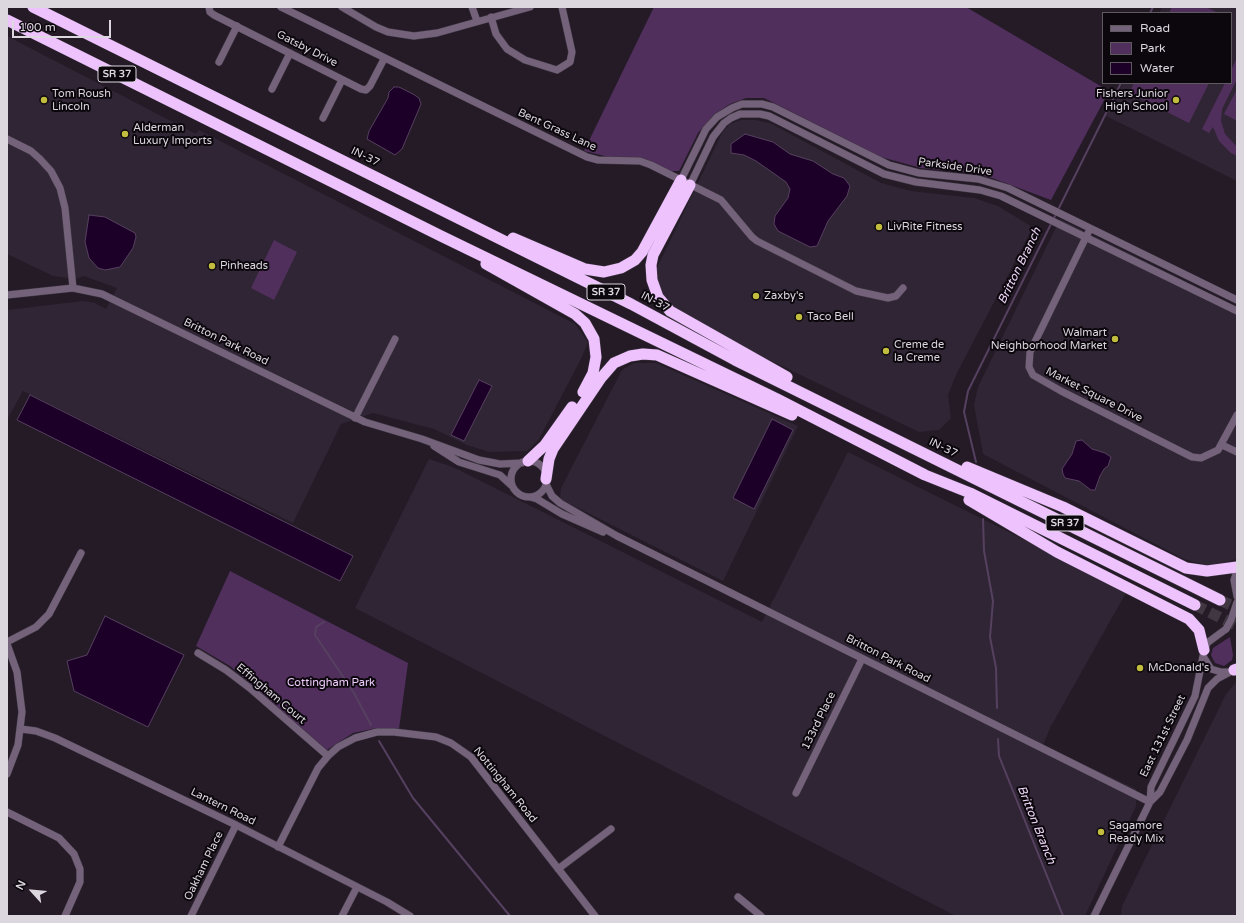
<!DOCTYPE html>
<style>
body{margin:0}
#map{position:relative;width:1244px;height:923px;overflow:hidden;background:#241b27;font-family:"Varela Round",sans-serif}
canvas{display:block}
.frame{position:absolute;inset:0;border:8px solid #dcd6df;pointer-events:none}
.legend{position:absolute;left:1102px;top:12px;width:130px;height:72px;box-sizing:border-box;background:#0b070c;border:1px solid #5f5a60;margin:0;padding:5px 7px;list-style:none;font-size:12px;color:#dcd6df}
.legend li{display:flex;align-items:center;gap:8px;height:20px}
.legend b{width:20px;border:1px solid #5f5a60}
.north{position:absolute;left:12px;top:871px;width:40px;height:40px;-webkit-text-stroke:3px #0b070c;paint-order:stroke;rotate:297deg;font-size:11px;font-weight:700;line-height:16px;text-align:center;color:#dcd6df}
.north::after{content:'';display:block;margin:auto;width:14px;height:18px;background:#dcd6df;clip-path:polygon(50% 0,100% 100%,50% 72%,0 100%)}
.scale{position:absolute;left:12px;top:20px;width:99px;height:18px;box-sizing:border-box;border:2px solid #dcd6df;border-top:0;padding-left:5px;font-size:12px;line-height:14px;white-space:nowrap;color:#dcd6df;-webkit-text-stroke:3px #0b070c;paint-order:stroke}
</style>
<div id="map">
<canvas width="1244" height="923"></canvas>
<div class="frame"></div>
<ul class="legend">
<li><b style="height:5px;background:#73627a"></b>Road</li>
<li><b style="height:11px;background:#512f5d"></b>Park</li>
<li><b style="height:11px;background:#1d0028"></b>Water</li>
</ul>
<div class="north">N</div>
<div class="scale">100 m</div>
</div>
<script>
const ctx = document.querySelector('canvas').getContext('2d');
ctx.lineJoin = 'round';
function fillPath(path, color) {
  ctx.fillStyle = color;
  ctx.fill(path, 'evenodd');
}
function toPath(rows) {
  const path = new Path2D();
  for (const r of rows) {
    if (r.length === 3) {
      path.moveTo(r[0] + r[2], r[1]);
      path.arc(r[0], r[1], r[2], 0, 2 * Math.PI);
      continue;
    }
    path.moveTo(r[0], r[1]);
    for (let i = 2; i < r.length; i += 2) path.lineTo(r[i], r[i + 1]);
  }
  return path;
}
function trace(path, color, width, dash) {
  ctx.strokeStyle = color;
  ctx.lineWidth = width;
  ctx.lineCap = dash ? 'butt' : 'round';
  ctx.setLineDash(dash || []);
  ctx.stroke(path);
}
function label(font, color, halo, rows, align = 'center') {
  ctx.font = font + ' "Varela Round",sans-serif';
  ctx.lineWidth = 4;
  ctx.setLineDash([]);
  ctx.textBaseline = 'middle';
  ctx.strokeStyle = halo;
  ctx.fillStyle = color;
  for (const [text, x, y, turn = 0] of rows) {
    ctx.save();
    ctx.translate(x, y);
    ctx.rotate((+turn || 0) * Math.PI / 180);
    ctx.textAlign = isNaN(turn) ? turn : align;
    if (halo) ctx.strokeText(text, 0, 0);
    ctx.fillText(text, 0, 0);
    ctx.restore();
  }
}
fillPath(toPath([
 [1162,7,1237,7,1237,181,1106,116,1123,83,1231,83,1231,13,1159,13],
 [7,36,196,134,199,130,575,324,588,342,581,359,538,441,527,451,489,452,467,445,434,429,373,413,341,424,293,523,23,391,7,420,7,310,83,301,95,303,106,309,117,288,84,276,75,279,53,276,7,254],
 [741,120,755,120,770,123,881,183,911,191,974,198,998,206,1029,225,1032,229,956,375,948,395,951,418,939,430,919,432,759,355,667,305,662,300,655,272,723,131,730,124],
 [1060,219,1237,307,1237,559,1210,566,1184,559,983,454,974,405,978,387],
 [634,363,656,363,798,426,723,581,560,499,561,488,622,370],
 [848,452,1127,591,1050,728,1043,745,1136,789,1136,806,1085,916,956,916,355,608,429,459,453,467,762,622],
 [1237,681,1237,916,1121,916,1122,906,1226,694]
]), '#302535');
fillPath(toPath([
 [654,7,966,7,1109,91,1051,200,992,178,972,173,921,168,881,157,764,98,746,98,730,104,715,114,698,133,679,171,670,171,643,158,609,157,584,151],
 [1172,7,1206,7,1218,13,1169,13],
 [1237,58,1237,79,1222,109,1221,121,1225,134,1237,147,1237,156,1231,153,1219,141,1213,127,1209,133,1202,129,1225,83,1231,83,1231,70],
 [1134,83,1209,83,1189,123,1129,93],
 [1237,89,1237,121,1224,114],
 [274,240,297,252,274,300,251,288],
 [230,571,408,663,399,729,377,728,353,733,327,750,230,666,196,646],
 [1230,637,1233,655,1232,660,1224,666,1215,663,1211,655,1213,648]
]), '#512f5d');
const water = toPath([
 [394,87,399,87,413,94,419,98,421,104,402,149,395,155,367,139,369,131,388,98,389,92,394,87],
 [745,134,773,142,790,154,813,161,833,174,844,178,850,186,847,196,828,221,817,246,810,247,778,231,774,224,775,216,788,198,790,189,786,182,756,161,744,155,731,153,731,144,745,134],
 [89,215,105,217,135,233,136,237,133,248,120,267,105,270,98,268,89,258,85,242,89,215],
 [479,380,492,386,464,441,451,435,479,380],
 [30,395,353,556,340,581,17,420,30,395],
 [772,419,793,430,754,509,733,498,772,419],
 [1082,440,1092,449,1105,453,1111,457,1108,466,1104,469,1100,476,1095,490,1091,490,1079,481,1065,478,1063,474,1062,469,1072,454,1076,441,1082,440],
 [105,616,184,655,148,727,74,691,67,661,87,655,105,616]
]);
fillPath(water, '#1d0028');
trace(water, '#56405f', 1);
trace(toPath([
 [1150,13,1153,7],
 [976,462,964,412,968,391,1121,83],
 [983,519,984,551,993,601,990,637,996,668,997,708],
 [324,622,316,627,315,635,354,693,371,725],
 [998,739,999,756,1063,916],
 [379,741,413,798,510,916]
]), '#56405f', 2);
trace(toPath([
 [1220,600,1237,608],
 [1195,605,1237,626]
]), '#403743', 11, [11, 5.5]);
const minor = toPath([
 [209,7,210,12,214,15,361,89,366,90,370,86,384,59],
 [281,7,587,157,598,160,640,161,651,165,721,200,752,237,757,241,856,291,888,298,896,296,903,288],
 [342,7,376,27,388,32,414,36,437,33,530,7],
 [472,7,477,21],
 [491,17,496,34,507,49,525,60,557,70,570,62,572,52,562,7],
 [219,62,237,26],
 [272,89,290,53],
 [323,118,342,80],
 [7,139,31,151,40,159,51,171,60,188,65,208,73,288],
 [681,180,706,129,717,117,732,108,742,104,762,104,773,107,889,165,919,173,978,179,1008,188,1237,300],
 [690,185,713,137,724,123,731,118,740,114,760,114,769,116,884,174,916,182,980,190,1001,196,1237,311],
 [1088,233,1030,352,1029,367,1033,375,1061,391,1192,457,1201,458,1218,450,1237,415],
 [7,295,73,288,102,294,365,422,422,439,479,460,500,464,522,463],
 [355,418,395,339],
 [1222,445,1237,452],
 [434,446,459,462,500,475,512,486],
 [529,479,18],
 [546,484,552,496,560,503,617,536,1150,802],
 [530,497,537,499,562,514,603,532],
 [1237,571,1234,580,1237,596],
 [1226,629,1207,643,1203,656,1211,669,1221,672,1228,672],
 [7,642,36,627,49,614,81,553],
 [7,644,17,672,22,712,18,745,7,774],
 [198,653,226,670,251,689,328,756],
 [21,729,36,731,55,738,236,825,387,902,410,916],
 [796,793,862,659],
 [1150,802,1151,787,1195,696,1203,656],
 [7,812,59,838,74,854,80,869,80,882,65,916],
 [278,847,318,768,328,756,338,747,355,738,377,732,394,732,436,737,451,743,471,757,595,916],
 [558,869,611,829],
 [738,897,761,916],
 [191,916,236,825],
 [342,916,357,887],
 [1094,916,1150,802,1160,792,1187,740,1208,688,1217,679,1230,672]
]);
const highway = toPath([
 [33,7,631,304,735,360,1220,600],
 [7,20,441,236,777,399,925,475,970,493,1195,605],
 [690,185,653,255,651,265,652,280,658,297,670,311,787,377],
 [513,238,585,269,604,272,621,268,635,260,642,252,681,180],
 [486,264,575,314,585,323,594,339,596,357,593,373,583,392],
 [528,461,545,445,572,407],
 [967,467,1063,507,1186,568,1207,571,1237,567],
 [546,479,549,459,553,449,601,378,614,363,630,356,643,354,657,355,792,415],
 [969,500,1057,552,1189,619,1199,630,1204,650],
 [1234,670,1237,669]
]);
trace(minor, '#3e3541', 8);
trace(highway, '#3e3541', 12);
trace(minor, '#73627a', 7);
trace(highway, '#edc2fd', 11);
const minorBridge = toPath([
 [1226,629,1231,620,1237,602]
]);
trace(minorBridge, '#3e3541', 8, []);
trace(minorBridge, '#73627a', 7);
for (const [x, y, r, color] of [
 [44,100,4,"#c2bd3f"],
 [1176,100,4,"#c2bd3f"],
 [125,134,4,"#c2bd3f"],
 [879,227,4,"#c2bd3f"],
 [212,266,4,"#c2bd3f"],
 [756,296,4,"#c2bd3f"],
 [799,317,4,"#c2bd3f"],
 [1115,339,4,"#c2bd3f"],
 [886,351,4,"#c2bd3f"],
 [1140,668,4,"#c2bd3f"],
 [1101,832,4,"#c2bd3f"]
]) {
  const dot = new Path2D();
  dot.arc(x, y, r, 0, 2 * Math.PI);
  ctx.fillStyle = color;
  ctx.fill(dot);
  trace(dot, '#0b070c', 1.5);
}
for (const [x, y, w] of [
 [117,74,38],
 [606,292,38],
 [1065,523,38]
]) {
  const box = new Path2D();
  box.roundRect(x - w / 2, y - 8, w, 16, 3);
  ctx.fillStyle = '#0b070c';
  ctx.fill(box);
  trace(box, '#dcd6df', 1);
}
label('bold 10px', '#dcd6df', null, [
 ["SR 37",117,74],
 ["SR 37",606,292],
 ["SR 37",1065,523]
]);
label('11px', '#dcd6df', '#0b070c', [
 ["Gatsby Drive",307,49,27],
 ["Bent Grass Lane",557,130,25],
 ["IN-37",365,157,26],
 ["Parkside Drive",955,167,8],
 ["IN-37",655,302,28],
 ["Britton Park Road",226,342,26],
 ["Market Square Drive",1094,395,27],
 ["IN-37",943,448,26],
 ["Britton Park Road",888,659,27],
 ["Effingham Court",271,694,40],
 ["133rd Place",819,721,-64],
 ["East 131st Street",1163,736,-64],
 ["Nottingham Road",505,785,51],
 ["Lantern Road",223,807,26],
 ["Oakham Place",204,866,-64]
]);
label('11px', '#dcd6df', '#0b070c', [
 ["Tom Roush",52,94],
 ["Lincoln",52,107],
 ["Fishers Junior",1168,94,"right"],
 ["High School",1168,107,"right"],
 ["Alderman",133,128],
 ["Luxury Imports",133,141],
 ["LivRite Fitness",887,227],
 ["Pinheads",220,266],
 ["Zaxby's",764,296],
 ["Taco Bell",807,317],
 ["Walmart",1107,333,"right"],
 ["Neighborhood Market",1107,346,"right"],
 ["Creme de",894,345],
 ["la Creme",894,358],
 ["McDonald's",1148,668],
 ["Sagamore",1109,826],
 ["Ready Mix",1109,839]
], 'left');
label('11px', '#f1cefe', '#0b070c', [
 ["Cottingham Park",331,683]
]);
label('italic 12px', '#edd6f6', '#0b070c', [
 ["Britton Branch",1020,266,-64],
 ["Britton Branch",1036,825,68]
]);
</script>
